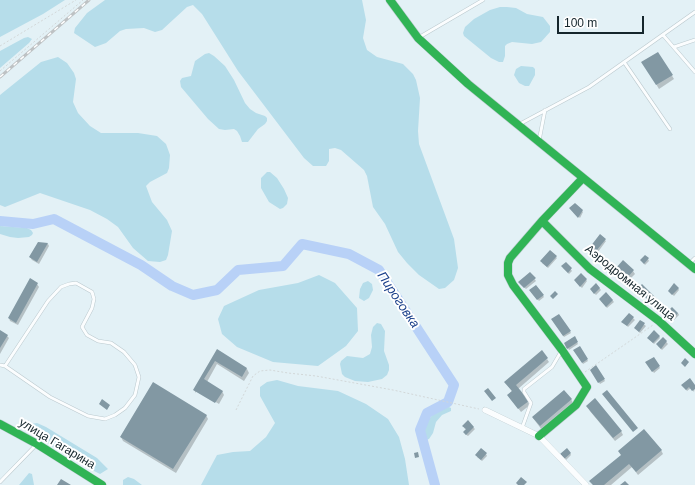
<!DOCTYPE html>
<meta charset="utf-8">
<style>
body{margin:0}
#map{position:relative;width:695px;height:485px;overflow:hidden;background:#e3f1f6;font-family:Arial,sans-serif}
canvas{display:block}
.scale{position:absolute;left:557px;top:16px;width:87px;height:18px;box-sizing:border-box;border:2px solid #15262c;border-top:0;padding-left:5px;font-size:12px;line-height:14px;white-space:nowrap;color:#15262c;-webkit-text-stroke:3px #fff;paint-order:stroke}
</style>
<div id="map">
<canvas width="695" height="485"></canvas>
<div class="scale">100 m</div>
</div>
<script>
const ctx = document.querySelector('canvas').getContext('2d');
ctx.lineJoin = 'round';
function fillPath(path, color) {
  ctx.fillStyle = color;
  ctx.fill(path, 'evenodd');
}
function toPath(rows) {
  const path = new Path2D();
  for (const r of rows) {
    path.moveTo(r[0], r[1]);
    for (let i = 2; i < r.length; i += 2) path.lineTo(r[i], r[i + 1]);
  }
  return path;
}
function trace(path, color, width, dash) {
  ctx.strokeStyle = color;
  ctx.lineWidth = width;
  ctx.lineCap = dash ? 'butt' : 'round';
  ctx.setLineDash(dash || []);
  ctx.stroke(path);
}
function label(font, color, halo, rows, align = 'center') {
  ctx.font = font + ' Arial,sans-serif';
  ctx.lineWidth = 4;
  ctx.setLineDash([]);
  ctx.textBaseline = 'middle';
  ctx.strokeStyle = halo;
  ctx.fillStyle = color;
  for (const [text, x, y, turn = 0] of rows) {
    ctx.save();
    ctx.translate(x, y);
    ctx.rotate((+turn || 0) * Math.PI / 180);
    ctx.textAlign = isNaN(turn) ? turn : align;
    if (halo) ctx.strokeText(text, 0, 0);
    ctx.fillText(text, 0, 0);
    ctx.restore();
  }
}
fillPath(toPath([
 [0,0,65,0,43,14,0,37],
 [105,0,362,0,366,20,363,38,367,50,377,57,403,64,413,74,416,80,420,98,418,131,419,144,454,239,458,268,454,280,445,288,439,289,419,275,407,263,398,252,385,224,373,207,367,176,364,170,341,150,335,148,329,149,329,161,326,166,313,166,304,158,238,71,202,14,193,5,187,7,162,30,155,32,144,28,126,29,120,31,106,43,95,47,74,33,75,28,87,13],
 [500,7,507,7,516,8,527,14,543,17,550,26,550,32,541,42,532,44,512,42,507,44,505,46,505,56,503,62,499,62,491,58,464,36,463,33,465,27,474,19,490,10],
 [28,37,32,39,29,43,0,68,0,51,24,38],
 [209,53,214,56,225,66,234,80,245,103,250,109,256,113,265,116,267,118,267,121,265,124,258,129,248,142,242,142,240,136,237,131,234,129,225,130,219,129,208,119,181,87,180,81,182,78,191,76,195,61,205,54],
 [58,57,67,63,74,73,76,79,73,102,78,113,90,126,101,133,138,133,157,136,166,144,170,155,169,168,167,173,150,182,146,186,152,202,167,220,172,231,168,255,166,260,160,262,148,261,133,248,118,227,107,219,90,210,40,193,5,207,0,205,0,95,41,62],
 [521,66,533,67,535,69,535,75,529,86,525,86,519,83,514,75,516,69],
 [267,172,270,172,277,178,284,189,288,198,287,204,283,208,280,209,269,202,261,188,261,178],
 [0,226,27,228,31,230,33,233,32,235,29,237,18,238,10,237,0,234],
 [319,275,335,283,357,308,358,331,346,346,318,366,273,362,237,347,222,334,218,319,224,306,259,290,298,283],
 [368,281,372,284,373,290,369,298,364,301,359,298,360,289,363,283],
 [377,323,381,324,385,331,384,351,389,365,389,370,387,375,382,379,368,382,355,381,345,377,342,374,340,364,341,361,347,356,363,358,370,354,372,347,371,335,373,327],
 [277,380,298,386,338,391,366,404,388,419,399,437,405,459,409,485,201,485,217,455,233,452,250,451,266,437,275,423,260,396,260,387,267,382],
 [449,407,451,408,451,411,442,415,436,422,433,433,429,439,426,440,424,434,425,424,433,414,441,408],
 [37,423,46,427,97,458,108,469,100,474,92,470,30,433,25,429,26,426,31,424],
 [29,473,32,474,34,485,19,485],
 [128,477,134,479,142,485,123,485,123,480]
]), '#b6ddea');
fillPath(toPath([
 [658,53,674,79,659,89,643,62],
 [572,210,582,211,583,212,580,218],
 [600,236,606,241,598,252,592,248],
 [38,243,48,244,49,246,39,264,32,260,30,257],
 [556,257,557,258,548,268,542,263],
 [648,259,649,261,645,265,641,260],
 [566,263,572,271,569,274,563,268],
 [617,268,633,271,635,274,629,280],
 [530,273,536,281,526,289,521,284],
 [581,274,587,281,582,288,576,282],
 [37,284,39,287,18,325,10,321,9,318],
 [596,284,601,290,596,295,592,291],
 [536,286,544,297,539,301,531,292],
 [678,288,679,290,674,296,670,292],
 [638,289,657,299,658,302,654,306],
 [606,293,614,302,607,308,601,301],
 [678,313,679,315,674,320,669,314],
 [629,314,635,320,628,327,624,323],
 [559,315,571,333,564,337,552,319],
 [640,321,646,326,640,333,635,328],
 [0,333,7,336,9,338,0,354],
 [659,336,660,338,654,344,649,339],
 [574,337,578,344,569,350,565,343],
 [663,338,668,344,662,350,658,346],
 [580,347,588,361,583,364,575,351],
 [217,351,247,369,249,373,244,381,217,364,207,382,222,391,224,395,219,404,196,390,196,393,217,407,196,393,194,390],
 [653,358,660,368,654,373,647,363],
 [547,359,549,362,518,389,530,405,521,412,508,395,512,391,508,386],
 [596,367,605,381,600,384,591,370],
 [695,386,694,392,691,388,687,391,684,387],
 [571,399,573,403,542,430,533,418],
 [589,410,621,431,623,435,615,441],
 [206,415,208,419,176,473,123,441,121,437],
 [468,422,475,429,468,436,465,434,467,430,464,428],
 [661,450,663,454,638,475,632,467,611,485,593,485,591,481,622,455],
 [570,453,571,455,566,460,562,456],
 [486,454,487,456,482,461,477,457]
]), '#0003');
trace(toPath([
 [0,221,33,224,54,219,141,265,172,286,193,295,217,290,238,270,283,266,302,244,349,254,379,270,454,385,448,402,427,413,420,430,435,485]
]), '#b8d1f7', 10);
fillPath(toPath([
 [658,52,673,75,656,85,641,62],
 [575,203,583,210,578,218,569,208],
 [600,234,606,239,596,251,590,247],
 [38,242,48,243,37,262,29,257],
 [550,250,557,256,547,267,540,261],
 [645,255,649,258,644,264,640,260],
 [623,260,634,270,627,278,616,268],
 [566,262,572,268,568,273,561,266],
 [530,272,536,278,524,288,518,282],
 [581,273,587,279,580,287,574,280],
 [30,278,38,283,16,323,8,318],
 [596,283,600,288,594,294,590,289],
 [674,283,679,288,672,295,668,291],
 [642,284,657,299,652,304,637,289],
 [536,285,544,295,537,300,529,290],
 [555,291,558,294,553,299,550,296],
 [606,292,613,300,606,307,599,299],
 [672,307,678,313,673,319,666,313],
 [629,313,634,317,627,326,621,322],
 [559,314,571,331,563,336,551,319],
 [640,320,645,323,639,332,634,328],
 [0,330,8,335,0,348],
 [654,330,660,336,653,343,647,338],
 [575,336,578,342,567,349,564,343],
 [663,337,667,341,661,349,656,344],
 [580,346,588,359,582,363,573,350],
 [217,349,247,368,242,377,215,361,204,379,223,391,215,403,193,390],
 [542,350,548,358,516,385,529,401,518,409,507,395,512,391,504,382],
 [654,357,660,366,652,372,645,362],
 [685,358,689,362,685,367,681,363],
 [596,365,605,379,598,383,590,370],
 [690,378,695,385,695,389,692,391,689,387,686,390,681,385],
 [153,382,207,415,173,469,120,437],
 [488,388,496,398,492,401,484,391],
 [564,390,572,399,540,426,532,417],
 [607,390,638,428,633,432,602,394],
 [595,398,622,431,613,438,586,406],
 [102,399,110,405,107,410,99,404],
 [468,420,474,427,466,435,463,432,466,429,462,426],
 [644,429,662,450,636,472,629,464,604,485,593,485,589,481,621,455,618,451],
 [481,448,487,453,481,460,475,455],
 [567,448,571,453,564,459,560,454],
 [418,452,419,457,415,458,414,453],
 [521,477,527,482,524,485,518,485,516,483],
 [61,479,71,485,57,485],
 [625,481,629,485,620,485]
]), '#8298a3');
const lane = toPath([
 [663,35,695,72],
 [418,38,483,0],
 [674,47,695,40],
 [624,62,670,129],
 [518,125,589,87,695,12],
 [539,141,545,110],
 [689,264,695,258],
 [0,365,5,366,50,397,88,416,105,419,115,415,125,408,135,395,139,377,135,365,124,352,111,343,98,341,87,335,82,327,92,308,94,299,92,292,76,283,69,284,61,287,48,301,5,366],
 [522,428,531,403,524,392,524,389,552,367,562,350],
 [0,482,35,446]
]);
const street = toPath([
 [485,410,539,436,586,485]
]);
const fast = toPath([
 [390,0,418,38,468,84,695,269],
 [583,178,542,221,590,269,659,321,695,354],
 [0,424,37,444,102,485],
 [539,436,576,405,587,387,562,350,513,285,508,275,508,263,510,258,542,221]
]);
trace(lane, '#bbc9ce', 4);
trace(street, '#bbc9ce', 6);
trace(fast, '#bbc9ce', 9);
trace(toPath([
 [0,46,76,0],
 [0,71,83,0],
 [585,372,653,325],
 [236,410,253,376,260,371,270,370,288,373,316,376,393,390,479,409]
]), '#d2d7d8', 1, [2, 2]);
trace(lane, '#fbfdfe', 3);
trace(street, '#fbfdfe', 5.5);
trace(fast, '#30b455', 8);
const rail = toPath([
 [0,77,89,0]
]);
trace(rail, '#bec2c4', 3);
trace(rail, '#fff', 1.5, [4.5]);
label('12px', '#15262c', '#fff', [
 ["Аэродромная улица",630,283,39],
 ["улица Гагарина",57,444,31]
]);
label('italic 13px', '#1a3f8a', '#fff', [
 ["Пироговка",398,300,56]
]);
</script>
